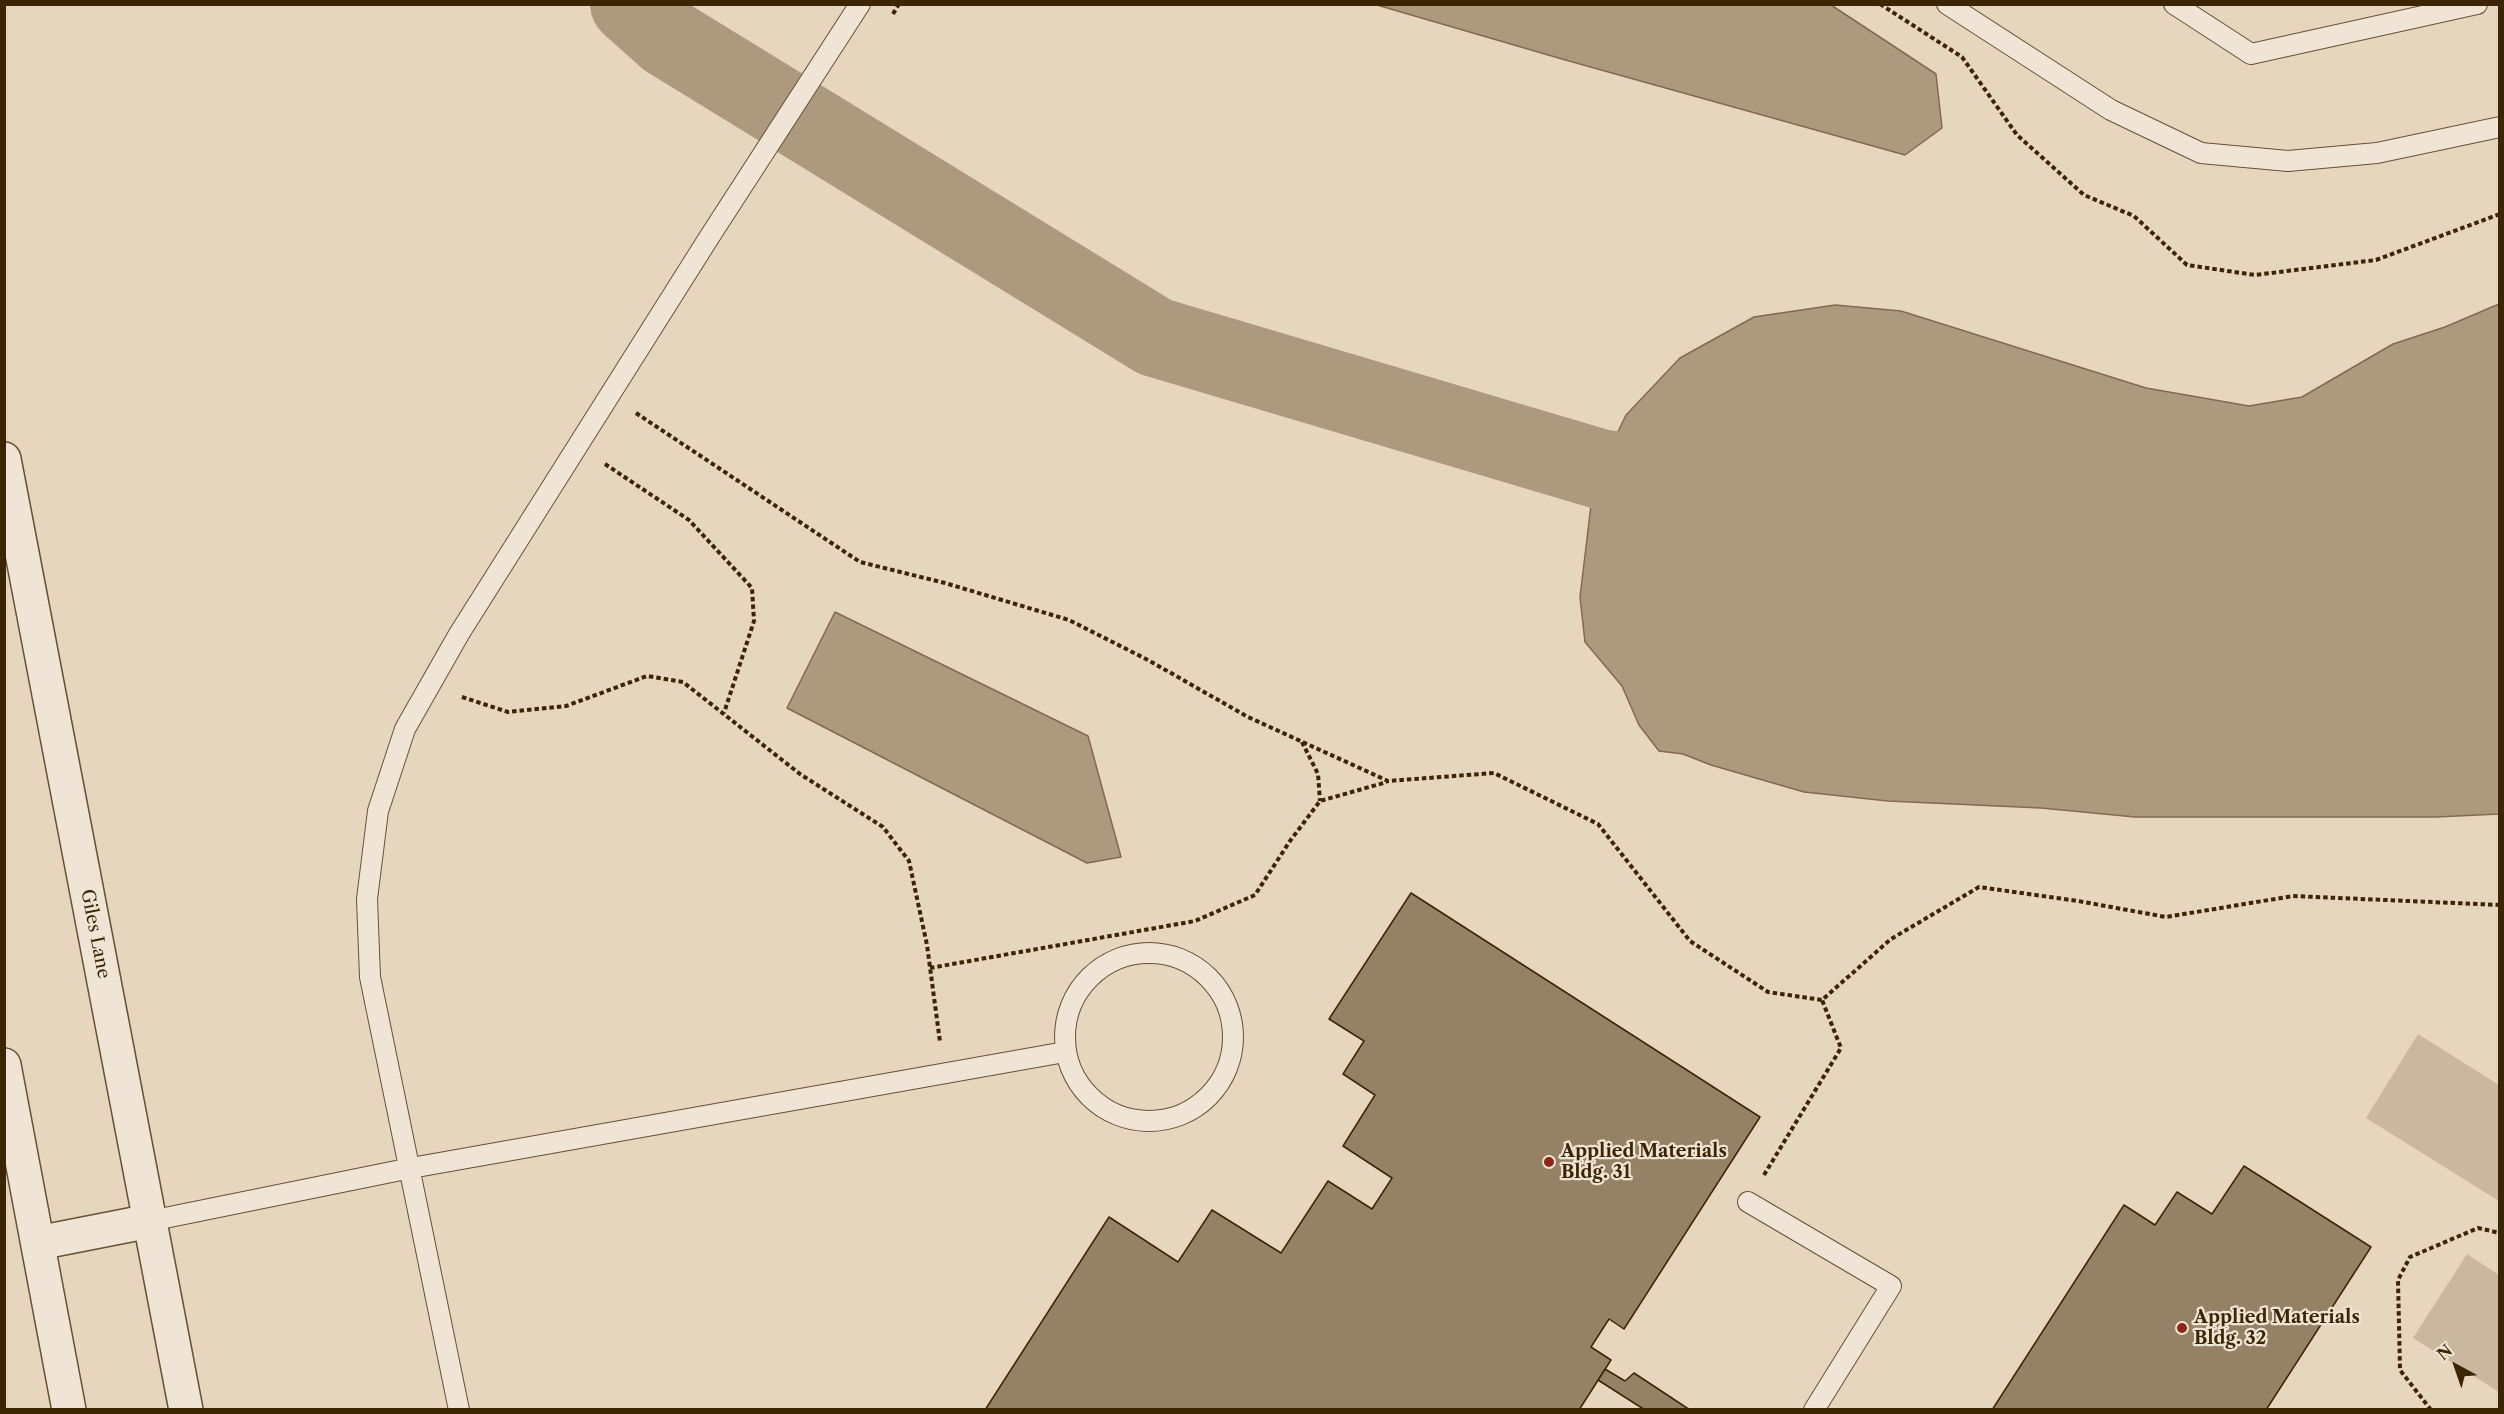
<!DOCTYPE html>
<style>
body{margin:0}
#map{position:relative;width:2504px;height:1414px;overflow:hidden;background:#e7d6be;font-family:"Libre Caslon Text",serif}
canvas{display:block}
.frame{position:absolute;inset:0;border:6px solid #3c2502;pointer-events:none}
.north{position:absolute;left:2426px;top:1336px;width:60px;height:60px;-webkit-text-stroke:4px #efe4d5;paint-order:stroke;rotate:320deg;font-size:16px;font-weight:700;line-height:24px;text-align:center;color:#3c2502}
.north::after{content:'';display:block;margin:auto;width:21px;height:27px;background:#3c2502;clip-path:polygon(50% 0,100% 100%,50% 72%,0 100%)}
</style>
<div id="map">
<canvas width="2504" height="1414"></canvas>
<div class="frame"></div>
<div class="north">N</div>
</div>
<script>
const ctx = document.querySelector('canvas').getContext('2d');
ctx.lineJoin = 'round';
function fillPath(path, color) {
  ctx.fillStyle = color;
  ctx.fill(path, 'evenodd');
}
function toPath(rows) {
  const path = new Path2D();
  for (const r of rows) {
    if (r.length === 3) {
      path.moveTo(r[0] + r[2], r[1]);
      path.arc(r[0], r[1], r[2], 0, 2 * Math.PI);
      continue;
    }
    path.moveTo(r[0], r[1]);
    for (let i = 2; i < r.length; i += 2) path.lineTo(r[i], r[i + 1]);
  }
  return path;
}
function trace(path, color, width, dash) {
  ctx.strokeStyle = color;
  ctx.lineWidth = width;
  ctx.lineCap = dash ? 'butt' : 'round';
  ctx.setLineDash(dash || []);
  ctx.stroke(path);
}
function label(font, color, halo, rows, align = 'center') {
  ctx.font = font + ' "Libre Caslon Text",serif';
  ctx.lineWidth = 4.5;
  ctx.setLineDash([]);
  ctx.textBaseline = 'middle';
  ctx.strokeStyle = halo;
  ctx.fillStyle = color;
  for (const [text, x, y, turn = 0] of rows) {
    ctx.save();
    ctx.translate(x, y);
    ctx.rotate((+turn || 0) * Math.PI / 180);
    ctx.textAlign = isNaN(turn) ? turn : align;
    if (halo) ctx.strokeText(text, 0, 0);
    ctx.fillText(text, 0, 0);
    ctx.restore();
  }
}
fillPath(toPath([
 [2418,1034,2499,1085,2499,1201,2366,1118],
 [2467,1254,2499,1275,2499,1392,2413,1338]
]), '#cab89e');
const water = toPath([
 [1377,5,1831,5,1936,74,1942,128,1905,155,1562,59,1377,5],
 [2499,304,2499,814,2436,817,2135,817,2041,808,1888,801,1804,792,1711,765,1683,754,1659,751,1639,725,1622,686,1585,642,1580,597,1592,497,1600,469,1626,415,1680,358,1754,317,1835,305,1901,311,2146,388,2249,406,2302,397,2393,344,2445,327,2499,304],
 [835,612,1088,736,1121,857,1087,863,787,708,835,612]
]);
fillPath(water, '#ad9a7e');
trace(water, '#806b4c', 1.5);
trace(toPath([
 [630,4,668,38,1155,337,1600,469,1710,486]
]), '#ad9a7e', 80);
const building = toPath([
 [1411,893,1760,1117,1624,1329,1609,1319,1591,1347,1611,1360,1579,1410,985,1410,1109,1217,1178,1262,1212,1210,1281,1253,1328,1181,1372,1209,1392,1178,1343,1146,1375,1095,1343,1074,1364,1041,1329,1019,1411,893],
 [2244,1166,2371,1247,2266,1410,1992,1410,2124,1205,2155,1225,2177,1192,2212,1214,2244,1166],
 [1605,1369,1625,1381,1634,1373,1690,1410,1645,1410,1598,1380,1605,1369]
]);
fillPath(building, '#958164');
trace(building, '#3c2502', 1.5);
const service = toPath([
 [1947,4,2111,110,2201,153,2288,161,2377,153,2500,127],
 [2174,4,2251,54,2477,4],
 [1149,1037,84],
 [1748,1202,1891,1286,1814,1410],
 [150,1221,411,1168,1065,1052],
 [459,1410,370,977,367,899,378,811,405,729,459,634,710,236,860,4]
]);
const tertiary = toPath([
 [4,459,186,1410],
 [4,1065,69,1410],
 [38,1243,150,1221]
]);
trace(service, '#675131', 22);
trace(tertiary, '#675131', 36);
trace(toPath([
 [1880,4,1962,57,2017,135,2084,195,2134,216,2187,265,2255,275,2376,260,2500,214],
 [893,14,899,4],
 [636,413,860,562,945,583,1069,620,1148,660,1248,717,1388,781,1494,773,1598,824,1690,941,1768,992,1822,1000,1891,939,1979,887,2078,901,2166,917,2293,896,2500,905],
 [605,464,689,520,752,588,754,621,724,713],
 [462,697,508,712,566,706,647,676,683,682,800,774,883,827,909,861,927,945,940,1042],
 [1302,742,1318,774,1320,801],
 [930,968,1195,921,1255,895,1290,841,1320,801,1387,782],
 [1764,1175,1841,1048,1822,1000],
 [2431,1410,2400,1370,2398,1280,2410,1257,2478,1228,2500,1233]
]), '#3c2502', 4, [4.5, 3]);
trace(service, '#efe4d5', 20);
trace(tertiary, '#efe4d5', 33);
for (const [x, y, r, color] of [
 [1549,1162,6,"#8f2418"],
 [2182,1328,6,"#8f2418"]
]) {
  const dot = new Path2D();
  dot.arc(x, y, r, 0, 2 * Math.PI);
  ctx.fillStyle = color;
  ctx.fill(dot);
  trace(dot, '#efe4d5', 2);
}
label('18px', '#3c2502', '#efe4d5', [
 ["Giles Lane",95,934,79]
]);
label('bold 18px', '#3c2502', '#efe4d5', [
 ["Applied Materials",1561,1152],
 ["Bldg. 31",1561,1173],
 ["Applied Materials",2194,1318],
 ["Bldg. 32",2194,1339]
], 'left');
</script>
